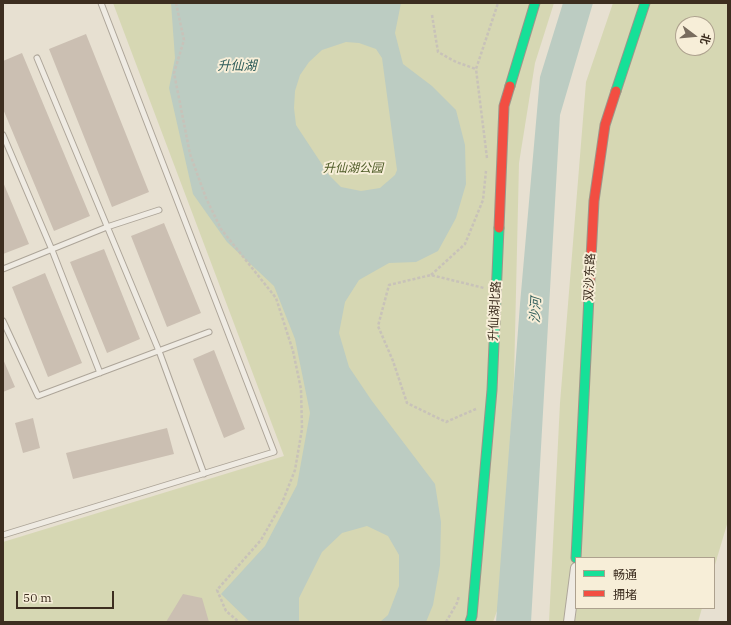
<!DOCTYPE html>
<meta charset="utf-8">
<style>
body{margin:0}
#map{position:relative;width:731px;height:625px;overflow:hidden;background:#e7e0d1;font-family:"IBM Plex Serif","Noto Sans SC",serif}
canvas{display:block}
.frame{position:absolute;inset:0;border:4px solid #3d2e20;pointer-events:none}
.legend{position:absolute;left:575px;top:557px;width:140px;height:52px;box-sizing:border-box;background:#f7eed8;border:1px solid #ada18e;margin:0;padding:5px 7px;list-style:none;font-size:12px;color:#3d2e20}
.legend li{display:flex;align-items:center;gap:8px;height:20px}
.legend b{width:20px;border:1px solid #ada18e}
.north{position:absolute;left:675px;top:16px;width:40px;height:40px;box-sizing:border-box;background:#f7eed8;border:1px solid #ada18e;border-radius:50%;rotate:106deg;font-size:11px;font-weight:700;line-height:16px;text-align:center;color:#3d2e20}
.north::after{content:'';display:block;margin:auto;width:14px;height:18px;background:#786c5e;clip-path:polygon(50% 0,100% 100%,50% 72%,0 100%)}
.scale{position:absolute;left:16px;top:591px;width:98px;height:18px;box-sizing:border-box;border:2px solid #3d2e20;border-top:0;padding-left:5px;font-size:12px;line-height:14px;white-space:nowrap;color:#3d2e20;-webkit-text-stroke:3px #f7eed8;paint-order:stroke}
</style>
<div id="map">
<canvas width="731" height="625"></canvas>
<div class="frame"></div>
<ul class="legend">
<li><b style="height:5px;background:#16e098"></b>畅通</li>
<li><b style="height:5px;background:#f24e42"></b>拥堵</li>
</ul>
<div class="north">北</div>
<div class="scale">50 m</div>
</div>
<script>
const ctx = document.querySelector('canvas').getContext('2d');
ctx.lineJoin = 'round';
function fillPath(path, color) {
  ctx.fillStyle = color;
  ctx.fill(path, 'evenodd');
}
function toPath(rows) {
  const path = new Path2D();
  for (const r of rows) {
    path.moveTo(r[0], r[1]);
    for (let i = 2; i < r.length; i += 2) path.lineTo(r[i], r[i + 1]);
  }
  return path;
}
function trace(path, color, width, dash) {
  ctx.strokeStyle = color;
  ctx.lineWidth = width;
  ctx.lineCap = dash ? 'butt' : 'round';
  ctx.setLineDash(dash || []);
  ctx.stroke(path);
}
function label(font, color, halo, rows, align = 'center') {
  ctx.font = font + ' "IBM Plex Serif","Noto Sans SC",serif';
  ctx.lineWidth = 4;
  ctx.setLineDash([]);
  ctx.textBaseline = 'middle';
  ctx.strokeStyle = halo;
  ctx.fillStyle = color;
  for (const [text, x, y, turn = 0] of rows) {
    ctx.save();
    ctx.translate(x, y);
    ctx.rotate((+turn || 0) * Math.PI / 180);
    ctx.textAlign = isNaN(turn) ? turn : align;
    if (halo) ctx.strokeText(text, 0, 0);
    ctx.fillText(text, 0, 0);
    ctx.restore();
  }
}
fillPath(toPath([
 [113,3,554,3,535,63,519,163,514,378,501,600,493,622,3,622,3,542,284,456],
 [613,3,728,3,728,521,714,568,714,558,576,558,576,608,702,608,698,622,549,622,560,403,586,82],
 [683,24,707,24,707,48,683,48]
]), '#d6d7b3');
fillPath(toPath([
 [171,3,401,3,395,33,403,64,432,86,456,110,465,145,466,184,456,218,438,251,416,262,389,263,359,280,345,302,339,333,349,367,372,401,435,484,441,522,440,565,433,605,426,622,380,622,388,615,399,586,399,555,388,536,367,526,342,533,322,552,299,598,299,622,250,622,221,594,265,546,297,485,310,413,295,339,274,286,227,242,193,194,169,88,175,58],
 [346,42,359,43,376,49,382,58,397,170,395,175,380,188,361,191,341,187,329,175,296,125,294,108,295,91,300,75,309,62,322,50],
 [563,3,593,3,560,115,531,622,496,622,520,304,540,77]
]), '#bcccc2');
fillPath(toPath([
 [86,34,149,192,112,207,49,49],
 [22,53,90,216,54,231,3,109,3,61],
 [3,182,29,244,3,254],
 [164,223,201,313,167,327,131,236],
 [104,249,140,339,107,353,70,262],
 [45,273,82,363,48,377,12,287],
 [214,350,245,429,224,438,193,359],
 [3,359,15,387,3,392],
 [33,418,40,448,23,453,15,423],
 [167,428,174,454,73,479,66,453],
 [183,594,202,598,209,622,166,622]
]), '#cbbfb2');
const lane = toPath([
 [37,58,159,351,204,474],
 [3,135,52,250,100,373],
 [3,269,107,227,159,210],
 [3,321,38,396,209,332],
 [3,535,274,452,101,3]
]);
const street = toPath([
 [569,622,576,568]
]);
const fast = toPath([
 [510,86,535,3],
 [616,91,645,3],
 [576,558,589,296],
 [470,622,472,616,492,390,499,228]
]);
const jam = toPath([
 [499,228,504,106,510,86],
 [589,296,594,201,605,125,616,91]
]);
trace(lane, '#ada599', 7);
trace(street, '#ada599', 12);
trace(fast, '#9c958a', 11);
trace(jam, '#9c958a', 11);
trace(toPath([
 [176,3,184,40,174,73,190,154,206,198,221,229,276,298,293,351,301,389,302,429,295,470,282,503,261,540,217,590,226,611,239,622],
 [432,15,438,52,456,62,476,69],
 [487,158,476,69,498,3],
 [431,275,465,244,483,200,486,171],
 [476,409,446,422,407,403,393,361,378,326,389,285,431,275,484,288],
 [446,622,457,603,459,596]
]), '#c8c2b9', 2.5, [3, 2]);
trace(lane, '#efebe3', 5);
trace(street, '#efebe3', 10);
trace(fast, '#16e098', 9);
trace(jam, '#f24e42', 9);
label('italic 12px', '#4d5a26', '#f7eed8', [
 ["升仙湖公园",353,169]
]);
label('12px', '#3d2e20', '#f7eed8', [
 ["双沙东路",590,277,-87],
 ["升仙湖北路",495,311,-87]
]);
label('italic 13px', '#2f5d5a', '#f7eed8', [
 ["升仙湖",237,66],
 ["沙河",536,310,-87]
]);
</script>
